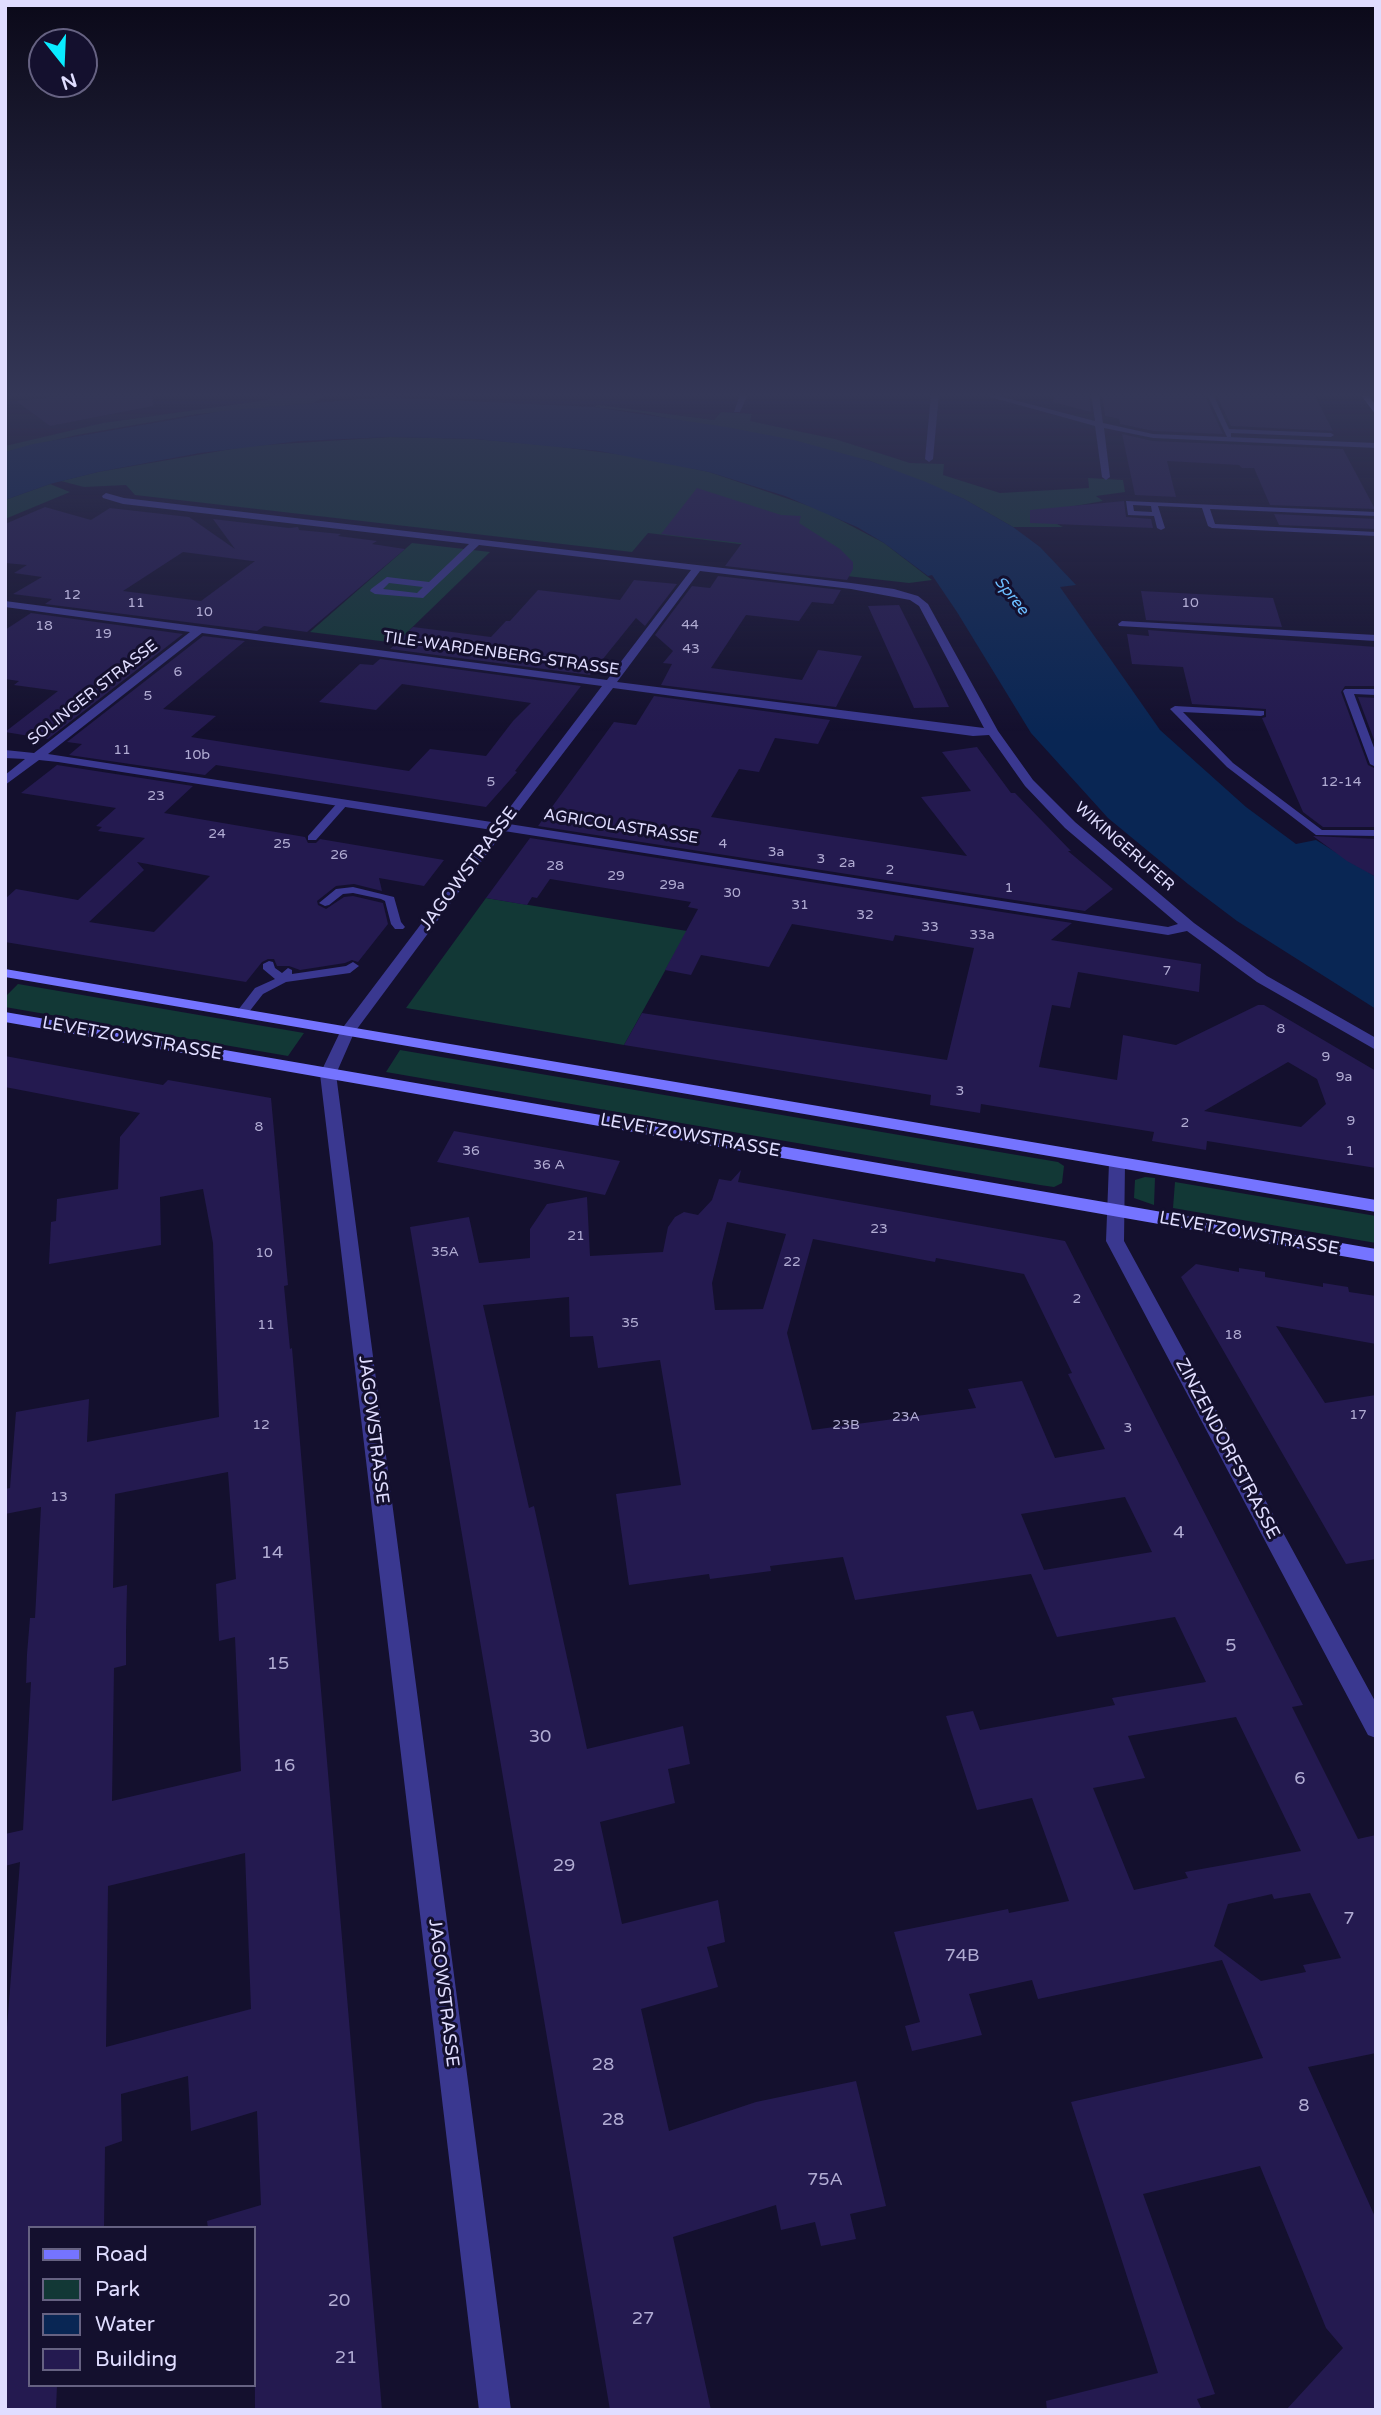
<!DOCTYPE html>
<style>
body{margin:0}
#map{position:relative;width:1381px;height:2415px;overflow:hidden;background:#14102e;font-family:"Varela Round",sans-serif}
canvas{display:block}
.frame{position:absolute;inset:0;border:7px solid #e0ddff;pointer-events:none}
.legend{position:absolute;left:28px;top:2226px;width:228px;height:161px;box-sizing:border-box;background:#14102e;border:2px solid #666282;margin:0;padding:9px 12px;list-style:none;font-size:21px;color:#e0ddff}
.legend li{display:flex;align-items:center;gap:14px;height:35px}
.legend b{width:35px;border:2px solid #666282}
.north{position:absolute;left:28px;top:28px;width:70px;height:70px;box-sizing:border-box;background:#14102e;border:2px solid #666282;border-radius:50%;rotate:162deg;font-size:19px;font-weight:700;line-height:28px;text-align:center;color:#e0ddff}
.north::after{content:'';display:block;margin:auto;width:24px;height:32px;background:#09ebff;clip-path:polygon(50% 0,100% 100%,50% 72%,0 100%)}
</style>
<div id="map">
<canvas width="1381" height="2415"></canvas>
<div class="frame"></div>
<ul class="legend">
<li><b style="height:9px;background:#7574ff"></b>Road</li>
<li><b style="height:19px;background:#123836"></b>Park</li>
<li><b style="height:19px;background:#092654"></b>Water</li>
<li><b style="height:19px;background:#241a50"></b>Building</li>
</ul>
<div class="north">N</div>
</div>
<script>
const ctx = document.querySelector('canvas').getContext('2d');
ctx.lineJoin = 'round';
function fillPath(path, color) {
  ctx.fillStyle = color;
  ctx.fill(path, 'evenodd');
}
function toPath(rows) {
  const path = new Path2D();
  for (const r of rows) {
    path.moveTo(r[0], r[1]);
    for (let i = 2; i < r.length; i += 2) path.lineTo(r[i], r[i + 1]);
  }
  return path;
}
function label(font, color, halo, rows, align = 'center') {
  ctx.font = font + ' "Varela Round",sans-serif';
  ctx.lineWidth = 6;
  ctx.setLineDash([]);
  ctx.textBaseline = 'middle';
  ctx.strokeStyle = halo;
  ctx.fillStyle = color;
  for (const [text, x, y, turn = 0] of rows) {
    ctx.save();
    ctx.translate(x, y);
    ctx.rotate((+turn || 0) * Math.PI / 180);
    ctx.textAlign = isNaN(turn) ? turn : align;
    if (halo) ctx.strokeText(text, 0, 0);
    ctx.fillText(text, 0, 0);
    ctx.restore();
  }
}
fillPath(toPath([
 [274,394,323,394,324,396,314,403,198,414,77,435,5,452,5,446,103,423,267,400],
 [598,405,714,420,721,412,752,414,750,421,835,439,910,463,944,464,943,475,1000,493,1089,488,1088,478,1123,480,1125,492,1096,496,1103,501,1069,507,1047,519,1063,527,1013,527,964,499,870,461,643,413,594,407],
 [390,437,475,439,554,446,639,457,709,472,821,510,884,543,932,580,909,583,811,572,822,554,648,533,632,552,135,495,126,485,84,487,61,481,98,472,249,446],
 [50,484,70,492,5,519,5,500],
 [412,543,490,552,396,643,310,632],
 [486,898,687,931,624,1045,406,1008],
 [18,984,304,1033,288,1056,5,1007,5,997],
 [400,1050,1058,1162,1064,1166,1062,1183,1054,1187,1040,1185,386,1072],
 [1145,1177,1155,1178,1154,1205,1134,1198,1135,1180],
 [1175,1182,1376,1216,1376,1243,1173,1208]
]), '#123836');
fillPath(toPath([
 [384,397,594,407,726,427,794,440,870,461,926,482,964,499,1013,527,1040,547,1076,585,1060,587,1160,730,1246,807,1296,844,1316,840,1376,877,1376,1009,1237,921,1188,884,1108,818,1031,733,957,612,932,575,928,576,884,543,857,527,785,496,709,472,599,451,475,439,390,437,300,441,200,453,98,472,50,484,5,500,5,452,33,444,222,411]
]), '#092654');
fillPath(toPath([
 [83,394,152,394,153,406,50,426,16,401],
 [1054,394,1089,394,1091,412,1053,402],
 [1102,394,1204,394,1223,434,1153,431,1120,424,1119,419,1105,416],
 [1216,394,1314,394,1333,431,1231,426],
 [1122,434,1153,441,1343,449,1375,509,1270,505,1254,468,1242,468,1239,465,1167,461,1176,497,1135,495],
 [697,488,781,515,801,516,799,523,840,549,853,562,853,569,847,580,725,566,742,543,661,534],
 [1124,501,1126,517,1151,519,1153,528,1030,523,1030,510],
 [45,507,91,520,110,508,189,517,235,549,213,519,289,528,298,527,299,530,341,534,338,536,377,541,372,544,405,549,307,632,264,626,257,631,45,604,52,599,13,594,42,577,14,573,27,565,5,563,5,524],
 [183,552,252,561,255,561,201,601,123,591],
 [1274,514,1376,519,1376,529,1279,525],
 [718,576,841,590,833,604,812,602,799,621,746,615,711,668,802,680,818,650,862,656,836,707,661,685,672,664,663,663,673,651,655,635,692,586,710,588],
 [634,580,677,584,645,626,636,618,590,675,390,649,413,627,491,637,506,621,510,621,538,590,620,600],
 [1141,591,1273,598,1282,627,1146,620],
 [899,605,930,667,949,707,914,708,868,606],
 [31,613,183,634,48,739,5,732,58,691,14,685,19,681,5,679,5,630],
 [1148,630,1376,647,1376,686,1345,686,1341,692,1368,765,1376,769,1376,827,1323,827,1303,812,1262,718,1266,717,1266,709,1192,704,1183,667,1132,664,1127,634,1149,636],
 [203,636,245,641,163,709,216,716,191,737,409,771,430,749,486,756,513,721,531,703,402,684,376,710,319,702,360,664,373,665,380,659,581,686,515,771,517,772,486,807,216,765,205,775,69,755,82,744,67,742],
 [654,696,830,720,818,744,775,738,759,772,739,769,711,817,967,856,921,797,971,791,942,752,977,747,1011,793,1015,793,1071,851,1068,851,1113,889,1085,911,538,826,614,722,636,725],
 [1358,697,1376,698,1376,745],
 [57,765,193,786,164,813,305,837,308,843,316,843,320,839,444,860,424,886,379,878,382,891,354,884,336,886,317,901,318,905,326,909,344,897,353,896,383,903,388,924,358,962,352,960,345,963,300,970,289,966,277,966,274,959,268,959,262,962,246,982,5,942,5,899,16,889,78,900,145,838,98,831,102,827,96,826,116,808,21,793],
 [137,862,210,876,154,932,89,922,144,870],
 [1313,836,1376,839,1376,877,1347,861],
 [530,838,1072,923,1051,940,1201,964,1199,992,1078,972,1070,1008,1052,1005,1039,1067,1117,1080,1123,1035,1176,1045,1258,1005,1264,1005,1376,1071,1376,1168,1207,1141,1206,1150,1152,1141,1154,1132,981,1104,980,1113,930,1105,931,1095,624,1045,642,1013,947,1060,974,948,895,935,893,941,792,924,769,967,701,955,691,975,665,970,698,909,688,907,691,902,550,879,537,898,532,897,527,905,486,898],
 [1288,1062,1317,1079,1326,1104,1301,1127,1204,1111],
 [5,1056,163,1085,168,1080,271,1098,288,1285,284,1286,290,1349,292,1348,382,2410,255,2410,254,2228,208,2228,207,2221,261,2205,257,2111,191,2131,188,2076,121,2094,122,2141,105,2147,104,2228,30,2228,30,2385,57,2385,56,2410,5,2410,5,2052,20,1862,5,1866,5,1834,23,1830,31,1682,26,1683,27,1654,30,1618,35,1618,41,1507,5,1514,5,1489,10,1488,16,1412,89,1399,87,1442,219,1417,213,1243,203,1189,160,1197,161,1245,49,1264,51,1222,56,1221,57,1199,118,1189,120,1137,140,1113,5,1087],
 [228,1472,236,1579,216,1584,219,1641,235,1637,241,1771,112,1801,114,1668,126,1665,126,1633,127,1585,113,1588,115,1494],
 [245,1853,251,2009,106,2047,108,1886],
 [454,1131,593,1156,620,1161,605,1195,437,1162],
 [741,1170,738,1182,1065,1241,1303,1705,1292,1707,1358,1839,1376,1835,1376,2053,1308,2067,1376,2219,1376,2410,1286,2410,1343,2348,1326,2328,1260,2166,1143,2194,1215,2394,1197,2399,1202,2410,1047,2410,1046,2401,1158,2373,1071,2102,1263,2058,1222,1960,1038,1999,1032,1980,969,1994,982,2035,912,2051,905,2026,920,2022,894,1932,1008,1909,1009,1913,1069,1901,1032,1798,977,1810,946,1716,973,1711,980,1730,1115,1705,1112,1698,1206,1682,1175,1617,1057,1637,1031,1574,855,1600,843,1557,770,1566,771,1571,710,1579,709,1574,629,1585,616,1494,681,1485,660,1360,598,1368,593,1336,570,1337,569,1297,483,1305,529,1508,534,1506,587,1749,683,1726,690,1764,668,1769,675,1803,600,1822,622,1924,718,1900,725,1942,707,1947,718,1987,641,2009,669,2131,756,2102,856,2081,886,2206,850,2214,856,2239,821,2246,815,2222,781,2230,776,2205,673,2237,711,2410,610,2410,410,1227,469,1217,479,1263,530,1258,530,1229,547,1204,587,1197,590,1256,663,1252,668,1227,675,1217,684,1212,698,1215,712,1200,719,1179,731,1181],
 [727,1222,786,1234,763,1309,715,1310,712,1283],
 [813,1239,935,1262,936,1258,1024,1274,1072,1373,1068,1374,1105,1449,1055,1458,1022,1381,968,1389,976,1408,812,1430,787,1333],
 [1125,1497,1152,1552,1044,1570,1021,1514],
 [1236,1717,1301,1851,1185,1872,1188,1878,1134,1890,1093,1788,1145,1778,1128,1736],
 [1310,1893,1341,1958,1303,1965,1306,1972,1261,1981,1214,1946,1228,1904,1272,1894,1274,1899],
 [1196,1264,1239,1272,1239,1268,1265,1272,1265,1277,1323,1287,1323,1283,1348,1287,1349,1292,1376,1296,1376,1344,1276,1326,1325,1403,1376,1395,1376,1559,1346,1564,1181,1277]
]), '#241a50');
fillPath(toPath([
 [1207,394,1213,394,1229,429,1331,433,1334,435,1331,437,1231,433,1231,437,1227,437,1207,394],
 [1126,501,1376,512,1376,516,1210,509,1215,524,1376,532,1376,536,1212,528,1208,526,1202,508,1158,506,1165,528,1161,530,1157,528,1154,516,1128,515,1126,501],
 [1133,505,1151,506,1152,512,1134,511,1133,505],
 [1122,621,1376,635,1376,641,1119,626,1118,624,1122,621],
 [1345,689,1376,689,1376,695,1354,694,1376,753,1376,767,1370,764,1343,691,1345,689],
 [1175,706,1264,711,1264,715,1261,716,1183,712,1233,763,1322,830,1376,830,1376,836,1316,835,1227,767,1172,711,1170,709,1175,706],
 [343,800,347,801,347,805,316,840,308,840,308,836,339,801,343,800],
 [353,887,394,897,401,922,405,927,403,929,395,929,391,924,385,901,381,899,353,893,343,894,329,905,325,906,319,903,336,889,353,887],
 [269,961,273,962,275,968,282,973,288,968,292,970,292,974,346,966,353,962,359,966,350,973,286,982,263,994,245,1017,237,1017,235,1014,255,988,275,979,263,969,263,964,269,961]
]), '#3a3890');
fillPath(toPath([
 [740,394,748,394,740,412,734,412,740,394],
 [931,394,939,394,933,459,929,462,925,459,931,394],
 [979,394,991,394,1095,421,1091,394,1099,394,1103,423,1153,434,1376,443,1376,448,1153,438,1104,428,1110,477,1106,480,1102,477,1095,426,979,394],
 [106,493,124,498,851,583,894,589,918,596,928,604,998,731,1033,780,1075,822,1194,923,1267,976,1376,1038,1376,1050,1257,982,1187,931,1168,935,504,831,354,1033,336,1074,511,2410,479,2410,320,1074,341,1030,492,830,58,762,39,760,5,785,5,775,25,759,5,758,5,750,34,753,190,632,5,607,5,601,607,680,691,570,479,545,423,598,375,594,370,591,371,589,387,577,429,582,469,544,123,504,103,498,102,496,106,493],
 [700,571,851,589,910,600,919,606,984,728,617,682,700,571],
 [389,583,423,587,417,593,383,589,389,583],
 [202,633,602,686,498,823,48,754,202,633],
 [613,688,973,736,989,735,1025,786,1065,828,1178,924,1168,927,509,824,613,688],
 [1117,1157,1125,1163,1124,1241,1376,1703,1376,1738,1368,1735,1106,1241,1109,1163,1117,1157]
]), '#3a3890');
fillPath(toPath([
 [1360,394,1368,394,1376,406,1376,415,1360,394],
 [5,969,1376,1200,1376,1212,5,977,5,969],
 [5,1012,1376,1249,1376,1262,5,1022,5,1012]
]), '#7574ff');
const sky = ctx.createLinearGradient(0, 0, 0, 732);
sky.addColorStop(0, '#0b0919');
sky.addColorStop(0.54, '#343757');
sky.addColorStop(1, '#34375700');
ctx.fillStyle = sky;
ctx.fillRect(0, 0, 1381, 732);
label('14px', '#b1acd3', null, [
 ["12",72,595],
 ["11",136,603],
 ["10",1190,603],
 ["10",204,612],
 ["44",690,625],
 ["18",44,626],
 ["19",103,634],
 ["43",691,649],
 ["6",178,672],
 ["5",148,696],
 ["11",122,750],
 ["10b",197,755],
 ["5",491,782],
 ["12-14",1341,782],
 ["23",156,796],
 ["24",217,834],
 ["25",282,844],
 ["4",723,844],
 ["3a",776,852],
 ["26",339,855],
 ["3",821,859],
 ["2a",847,863],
 ["28",555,866],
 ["2",890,870],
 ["29",616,876],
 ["29a",672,885],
 ["1",1009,888],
 ["30",732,893],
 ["31",800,905],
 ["32",865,915],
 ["33",930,927],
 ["33a",982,935],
 ["7",1167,971],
 ["8",1281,1029],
 ["9",1326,1057],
 ["9a",1344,1077],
 ["3",960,1091],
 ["9",1351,1121],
 ["2",1185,1123],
 ["8",259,1127],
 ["36",471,1151],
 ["1",1350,1151],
 ["36 A",549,1165],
 ["23",879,1229],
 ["21",576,1236],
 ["35A",445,1252],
 ["10",264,1253],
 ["22",792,1262],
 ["2",1077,1299],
 ["35",630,1323],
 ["11",266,1325],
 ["18",1233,1335],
 ["17",1358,1415],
 ["23A",906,1417],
 ["12",261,1425],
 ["23B",846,1425],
 ["3",1128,1428],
 ["13",59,1497]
]);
label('italic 16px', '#6bbdff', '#14102e', [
 ["Spree",1011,596,51]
]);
label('16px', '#e0ddff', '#14102e', [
 ["TILE-WARDENBERG-STRASSE",501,654,8],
 ["SOLINGER STRASSE",93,693,-38],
 ["AGRICOLASTRASSE",621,827,9],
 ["WIKINGERUFER",1124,847,41]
]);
label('18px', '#e0ddff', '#14102e', [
 ["JAGOWSTRASSE",469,869,-53],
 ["LEVETZOWSTRASSE",132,1039,10],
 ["LEVETZOWSTRASSE",690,1136,10],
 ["LEVETZOWSTRASSE",1249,1234,10],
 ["JAGOWSTRASSE",373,1430,83],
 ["ZINZENDORFSTRASSE",1227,1449,62],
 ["JAGOWSTRASSE",443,1993,83]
]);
label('18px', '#b1acd3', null, [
 ["4",1179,1533],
 ["14",272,1553],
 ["5",1231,1646],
 ["15",278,1664],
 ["30",540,1737],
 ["16",284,1766],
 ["6",1300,1779],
 ["29",564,1866],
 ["7",1349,1919],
 ["74B",962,1956],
 ["28",603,2065],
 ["8",1304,2106],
 ["28",613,2120],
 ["75A",825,2180],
 ["20",339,2301],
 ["27",643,2319],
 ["21",346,2358]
]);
</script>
